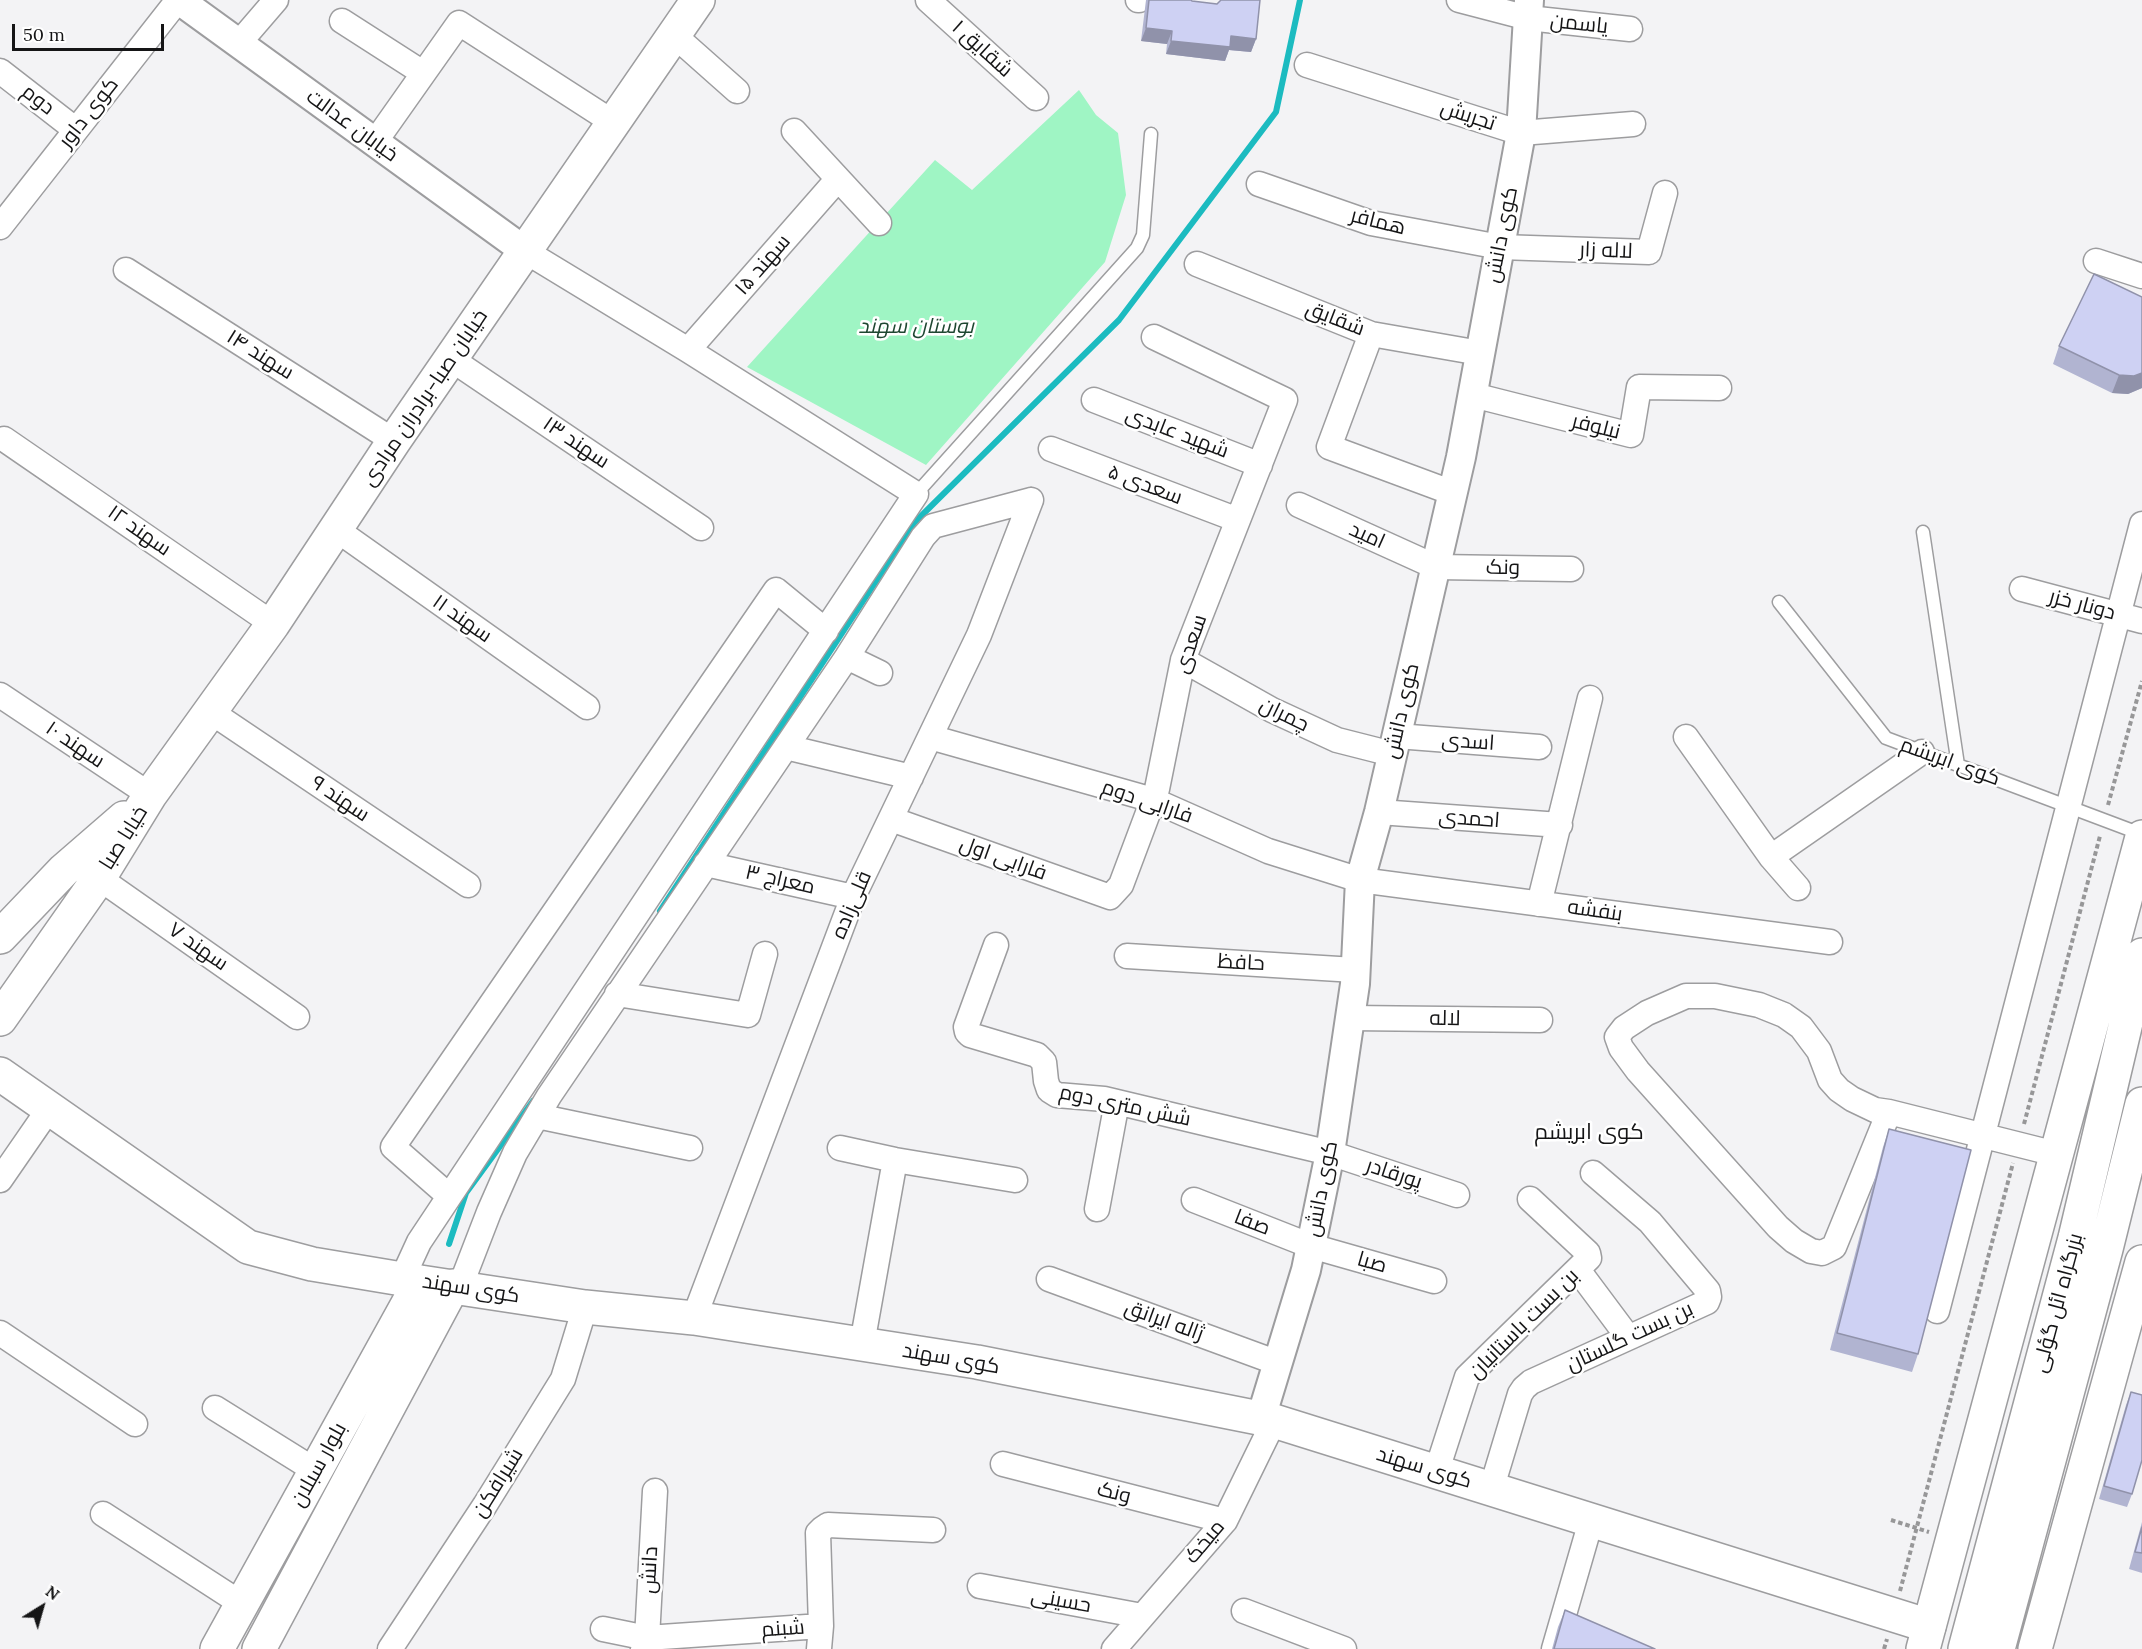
<!DOCTYPE html>
<meta charset="utf-8">
<style>
body{margin:0}
#map{position:relative;width:2142px;height:1649px;overflow:hidden;background:#f3f3f5;font-family:Lora,serif}
canvas{display:block}
.north{position:absolute;left:12px;top:1577px;width:60px;height:60px;-webkit-text-stroke:4px #fff;paint-order:stroke;rotate:37deg;font-size:16px;font-weight:700;line-height:24px;text-align:center;color:#151516}
.north::after{content:'';display:block;margin:auto;width:21px;height:27px;background:#151516;clip-path:polygon(50% 0,100% 100%,50% 72%,0 100%)}
.scale{position:absolute;left:12px;top:24px;width:152px;height:27px;box-sizing:border-box;border:3px solid #151516;border-top:0;padding-left:8px;font-size:18px;line-height:21px;white-space:nowrap;color:#151516;-webkit-text-stroke:4px #fff;paint-order:stroke}
</style>
<div id="map">
<canvas width="2142" height="1649"></canvas>
<div class="north">N</div>
<div class="scale">50 m</div>
</div>
<script>
const ctx = document.querySelector('canvas').getContext('2d');
ctx.lineJoin = 'round';
function fillPath(path, color) {
  ctx.fillStyle = color;
  ctx.fill(path, 'evenodd');
}
function toPath(rows) {
  const path = new Path2D();
  for (const r of rows) {
    path.moveTo(r[0], r[1]);
    for (let i = 2; i < r.length; i += 2) path.lineTo(r[i], r[i + 1]);
  }
  return path;
}
function trace(path, color, width, dash) {
  ctx.strokeStyle = color;
  ctx.lineWidth = width;
  ctx.lineCap = dash ? 'butt' : 'round';
  ctx.setLineDash(dash || []);
  ctx.stroke(path);
}
function label(font, color, halo, rows, align = 'center') {
  ctx.font = font + ' Lora,Cairo,serif';
  ctx.lineWidth = 5;
  ctx.setLineDash([]);
  ctx.textBaseline = 'middle';
  ctx.strokeStyle = halo;
  ctx.fillStyle = color;
  for (const [text, x, y, turn = 0] of rows) {
    ctx.save();
    ctx.translate(x, y);
    ctx.rotate((+turn || 0) * Math.PI / 180);
    ctx.textAlign = isNaN(turn) ? turn : align;
    if (halo) ctx.strokeText(text, 0, 0);
    ctx.fillText(text, 0, 0);
    ctx.restore();
  }
}
fillPath(toPath([
 [1079,90,1096,115,1118,133,1126,195,1105,262,926,465,747,367,935,160,972,190]
]), '#9ff5c4');
trace(toPath([
 [660,911,914,523,1119,320,1276,112,1300,0],
 [449,1244,466,1193,533,1101],
 [277,1581,317,1502]
]), '#1cbbc0', 6);
const service = toPath([
 [916,494,1137,248,1143,235,1151,134],
 [1923,532,1958,765],
 [1779,602,1886,738,2141,834]
]);
const minor = toPath([
 [928,0,1036,98],
 [1138,0,1139,0],
 [1459,0,1528,18,1630,29],
 [342,21,423,73],
 [675,36,737,91],
 [239,43,276,0],
 [1307,65,1521,133,1633,124],
 [0,71,76,130],
 [794,131,879,223],
 [375,142,459,23,614,123],
 [1259,184,1371,223,1500,247,1649,252,1665,193],
 [0,227,178,0],
 [2096,261,2142,276],
 [1197,264,1371,334,1480,353],
 [126,270,394,441],
 [1371,334,1329,447,1453,493],
 [688,350,837,180],
 [451,359,701,528],
 [1473,395,1631,435,1639,387,1719,388],
 [1094,400,1260,465],
 [4,439,273,624],
 [1051,449,1238,520],
 [1299,505,1436,567,1571,569],
 [337,530,587,707],
 [2022,589,2142,621],
 [847,657,880,673],
 [1183,660,1272,710,1337,740,1392,754],
 [0,695,150,795],
 [211,712,468,885],
 [1397,736,1539,747],
 [930,737,1153,800,1268,851,1360,880,1830,942],
 [1686,737,1771,857,1798,888],
 [786,747,911,777],
 [1379,812,1560,825],
 [891,819,1110,897,1121,885,1157,789,1183,660,1285,400,1154,337],
 [1771,857,1922,752],
 [706,864,853,897],
 [99,878,297,1017],
 [1539,904,1590,698],
 [996,945,966,1027,967,1032,970,1035,1037,1055,1044,1062,1046,1081,1049,1090,1057,1095,1104,1099,1330,1153,1457,1195],
 [1127,956,1355,970],
 [617,994,748,1015,765,954],
 [1350,1018,1540,1020],
 [1889,1112,1834,1247,1822,1253,1811,1251,1794,1241,1778,1227,1638,1071,1621,1048,1617,1037,1624,1028,1647,1013,1686,996,1715,996,1759,1005,1784,1015,1801,1027,1819,1051,1830,1080,1839,1090,1852,1099,1875,1110,1889,1112,2056,1154],
 [537,1116,690,1148],
 [840,1148,895,1160,1015,1180],
 [0,1180,49,1109],
 [449,1196,393,1147,776,590,826,631],
 [1194,1200,1311,1246,1434,1281],
 [1097,1209,1117,1102],
 [1578,1270,1628,1337],
 [402,1279,419,1242,916,494,688,350,525,251],
 [1049,1279,1278,1363],
 [460,1287,489,1212,515,1153,549,1096,847,657,923,537,933,526,1031,500],
 [1937,1311,2142,524],
 [694,1318,853,897,979,635,1031,500],
 [0,1333,135,1424],
 [862,1344,895,1160],
 [215,1408,316,1471],
 [1003,1464,1225,1521],
 [1436,1473,1467,1377,1589,1258,1588,1253,1530,1199],
 [1491,1490,1520,1394,1524,1388,1531,1382,1707,1302,1709,1297,1708,1291,1650,1222,1593,1173],
 [103,1514,242,1604],
 [980,1586,1142,1616],
 [1244,1611,1344,1649],
 [603,1629,647,1638,821,1626],
 [390,1649,485,1505,563,1379,585,1307],
 [643,1649,647,1638,655,1491],
 [819,1649,821,1626,818,1533,822,1529,828,1525,933,1530],
 [1114,1649,1225,1521,1274,1421],
 [1554,1649,1591,1521]
]);
const tertiary = toPath([
 [179,0,525,251],
 [1261,1418,1306,1270,1330,1153,1355,984,1360,880,1379,812,1461,457,1521,133,1529,0]
]);
const secondary = toPath([
 [0,937,64,870,124,818],
 [0,1019,99,878,150,795,273,624,394,441,698,0],
 [0,1074,248,1247,312,1264,420,1282,585,1307,694,1318,977,1362,1274,1421,1929,1626],
 [217,1649,420,1282],
 [259,1649,453,1286]
]);
const trunk = toPath([
 [1923,1649,2142,837],
 [1965,1649,2075,1238,2142,955],
 [1998,1649,2106,1249,2142,1104],
 [2035,1649,2142,1262]
]);
trace(service, '#9d9d9f', 15);
trace(minor, '#9d9d9f', 27);
trace(tertiary, '#9d9d9f', 32);
trace(secondary, '#9d9d9f', 36);
trace(trunk, '#9d9d9f', 36);
trace(toPath([
 [2108,805,2142,681],
 [2024,1124,2100,836],
 [1891,1520,1929,1532],
 [1900,1591,2013,1163],
 [1884,1649,1887,1639]
]), '#979798', 4, [4.5, 3]);
trace(service, '#fff', 12);
trace(minor, '#fff', 24);
trace(tertiary, '#fff', 28);
trace(secondary, '#fff', 33);
trace(trunk, '#fff', 33);
fillPath(toPath([
 [1146,0,1191,0,1192,1,1217,4,1256,39,1251,52,1229,50,1225,61,1166,54,1167,44,1141,41],
 [2142,297,2142,388,2128,394,2112,393,2053,364,2059,346],
 [1889,1129,1918,1354,1912,1372,1830,1350,1883,1147],
 [2131,1392,2132,1494,2127,1507,2099,1499,2126,1405],
 [2142,1522,2142,1573,2129,1569],
 [1565,1610,1655,1649,1552,1649,1558,1627]
]), '#b1b4d1');
fillPath(toPath([
 [1146,28,1172,31,1167,44,1141,41],
 [1231,36,1256,39,1251,52,1229,50,1225,61,1166,54,1171,41],
 [2142,373,2142,388,2128,394,2112,393,2119,375]
]), '#9092aa');
const building = toPath([
 [1149,0,1191,0,1192,1,1217,4,1221,0,1260,0,1256,39,1231,36,1230,47,1171,41,1172,31,1146,28,1149,0],
 [2094,274,2142,297,2142,373,2134,376,2119,375,2059,346,2094,274],
 [1889,1129,1971,1150,1918,1354,1837,1333,1889,1129],
 [2131,1392,2142,1395,2142,1460,2132,1494,2104,1486,2131,1392],
 [2142,1527,2142,1553,2135,1552,2142,1527],
 [1565,1610,1655,1649,1554,1649,1565,1610]
]);
fillPath(building, '#ced1f3');
trace(building, '#9092aa', 1.5);
label('21px', '#151516', '#fff', [
 ["یاسمن",1579,24,6],
 ["شقایق ۱",982,49,42],
 ["دوم",38,100,38],
 ["کوی داور",89,113,-52],
 ["تجریش",1468,116,18],
 ["خیابان عدالت",352,126,36],
 ["همافر",1378,222,14],
 ["کوی دانش",1502,235,-79],
 ["لاله زار",1606,251,2],
 ["سهند ۱۵",763,265,-49],
 ["شقایق",1335,319,21],
 ["سهند ۱۴",260,355,32],
 ["خیابان صبا-برادران مرادی",425,398,-56],
 ["نیلوفر",1596,427,14],
 ["شهید عابدی",1177,433,21],
 ["سهند ۱۳",576,443,34],
 ["سعدی ۵",1145,485,21],
 ["سهند ۱۲",139,531,35],
 ["امید",1367,536,24],
 ["ونک",1503,568,1],
 ["دونار خزر",2082,605,15],
 ["سهند ۱۱",462,619,35],
 ["سعدی",1191,644,-71],
 ["کوی دانش",1402,711,-77],
 ["چمران",1284,715,26],
 ["اسدی",1468,742,4],
 ["سهند ۱۰",75,745,34],
 ["کوی ابریشم",1950,762,20],
 ["سهند ۹",340,799,34],
 ["فارابی دوم",1147,802,19],
 ["احمدی",1469,819,4],
 ["خیابا صبا",124,838,-58],
 ["فارابی اول",1003,859,20],
 ["معراج ۳",780,880,13],
 ["قلی‌زاده",852,905,-67],
 ["بنفشه",1595,911,8],
 ["سهند ۷",198,947,35],
 ["حافظ",1241,963,3],
 ["لاله",1445,1019,1],
 ["شش متری دوم",1125,1106,12],
 ["پورقادر",1394,1174,18],
 ["کوی دانش",1322,1189,-79],
 ["صفا",1252,1223,21],
 ["صبا",1372,1263,16],
 ["کوی سهند",471,1289,9],
 ["بزرگراه ائل گؤلی",2058,1303,-75],
 ["ژاله ایرانق",1164,1321,20],
 ["بن بست باستانیان",1524,1324,-45],
 ["بن بست گلستان",1630,1337,-25],
 ["کوی سهند",951,1359,10],
 ["بلوار سبلان",319,1465,-61],
 ["کوی سهند",1424,1468,17],
 ["شیر‌افکن",498,1483,-58],
 ["ونک",1114,1493,14],
 ["میخک",1205,1542,-50],
 ["دانش",650,1570,-87],
 ["حسینی",1061,1601,10],
 ["شبنم",783,1629,-4]
]);
label('italic 21px', '#1e4731', '#fff', [
 ["بوستان سهند",916,327]
]);
label('22px', '#151516', '#fff', [
 ["کوی ابریشم",1589,1133]
]);
</script>
